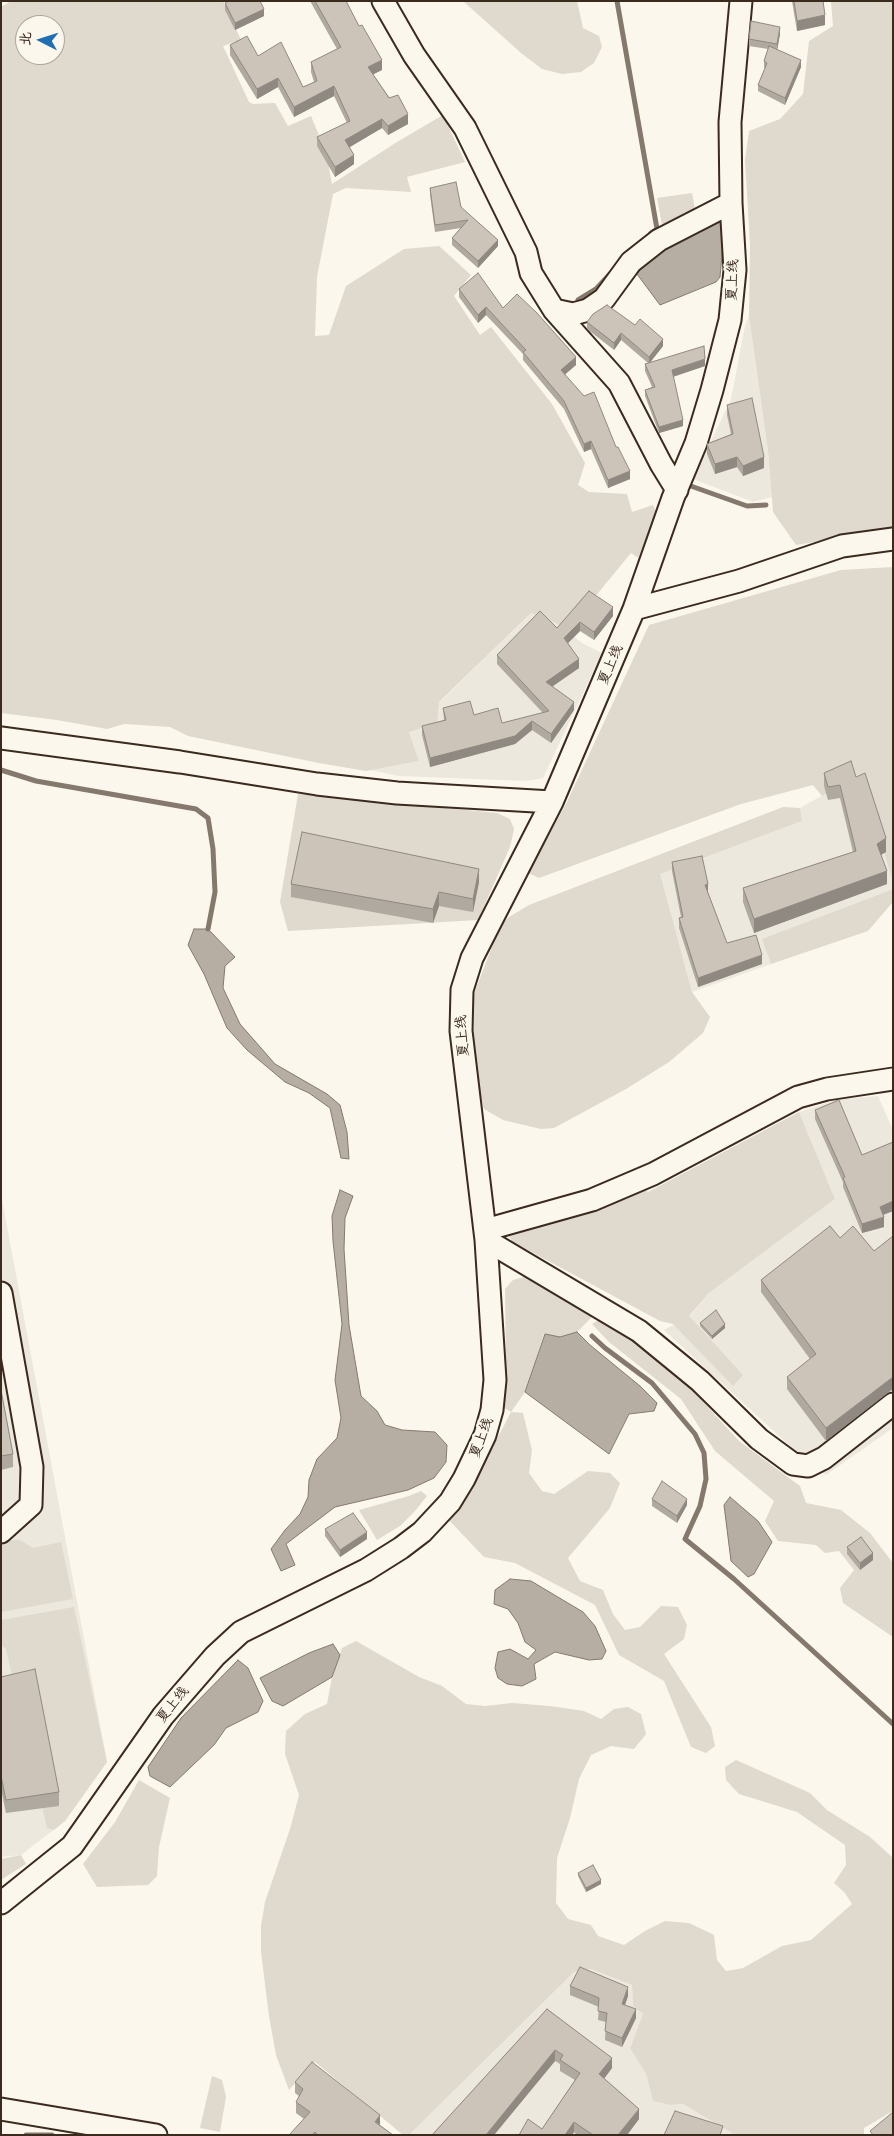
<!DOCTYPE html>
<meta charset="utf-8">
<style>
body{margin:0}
#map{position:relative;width:894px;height:2136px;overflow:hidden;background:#fbf7ec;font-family:"Balsamiq Sans","LXGW WenKai TC",sans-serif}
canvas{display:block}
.frame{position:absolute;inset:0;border:2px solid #3b2a1e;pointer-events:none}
.north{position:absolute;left:15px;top:15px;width:50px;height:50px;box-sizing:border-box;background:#fbf7ec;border:1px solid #aea59a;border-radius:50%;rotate:275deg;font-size:14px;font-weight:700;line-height:20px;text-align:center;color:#3b2a1e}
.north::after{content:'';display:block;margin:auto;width:18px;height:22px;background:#1f6fb2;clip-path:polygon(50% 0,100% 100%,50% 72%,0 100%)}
</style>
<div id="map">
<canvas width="894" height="2136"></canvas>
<div class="frame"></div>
<div class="north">北</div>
</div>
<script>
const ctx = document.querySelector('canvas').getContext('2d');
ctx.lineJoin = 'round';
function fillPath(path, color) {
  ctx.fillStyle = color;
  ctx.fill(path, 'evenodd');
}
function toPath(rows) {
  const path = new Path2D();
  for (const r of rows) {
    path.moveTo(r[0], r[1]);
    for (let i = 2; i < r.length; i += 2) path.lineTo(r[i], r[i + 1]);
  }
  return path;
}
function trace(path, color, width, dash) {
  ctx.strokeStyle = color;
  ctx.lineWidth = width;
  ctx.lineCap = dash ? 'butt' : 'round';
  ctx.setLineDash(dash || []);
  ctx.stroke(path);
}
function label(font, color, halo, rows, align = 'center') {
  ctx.font = font + ' "Balsamiq Sans","LXGW WenKai TC",sans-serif';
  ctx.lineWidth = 5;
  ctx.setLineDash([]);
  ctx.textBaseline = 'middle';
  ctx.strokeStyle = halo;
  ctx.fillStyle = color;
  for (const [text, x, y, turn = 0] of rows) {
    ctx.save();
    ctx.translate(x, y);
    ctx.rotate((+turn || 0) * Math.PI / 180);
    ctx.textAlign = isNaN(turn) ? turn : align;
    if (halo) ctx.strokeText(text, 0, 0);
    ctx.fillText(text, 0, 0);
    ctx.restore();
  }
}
fillPath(toPath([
 [749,316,768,451,772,497,753,502,693,479,731,399,745,326],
 [531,613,560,625,582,643,602,653,543,778,527,781,399,776,370,770,419,761,409,732],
 [860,774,893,882,893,889,763,939,771,964,692,992,659,874,802,821,800,808],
 [878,1096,893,1130,893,1428,826,1475,792,1448,664,1330,689,1317,709,1293,835,1199,799,1112,835,1100],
 [1,1194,107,1762,65,1821,21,1855,1,1857],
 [591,1969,632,1985,633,2006,643,2014,630,2048,646,2074,653,2101,670,2105,683,2104,735,2135,409,2135,574,1972]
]), '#ede8dd');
fillPath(toPath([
 [11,1,223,1,241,40,223,46,249,102,253,104,275,103,288,126,311,116,326,152,332,184,397,142,443,115,465,162,407,177,411,192,346,188,333,194,317,277,315,336,329,335,346,286,404,249,439,246,471,275,454,296,480,335,491,327,552,404,585,463,578,485,589,492,627,494,632,512,653,505,657,514,638,558,631,553,594,598,579,604,560,625,531,613,439,702,437,723,409,732,419,761,366,771,319,763,188,736,170,727,124,724,107,729,57,720,1,713,1,7],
 [25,25,55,25,55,55,25,55],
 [463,1,577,1,583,28,599,36,602,47,594,63,581,72,562,74,542,69,521,53],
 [831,1,893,1,893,530,796,545,773,512,768,451,749,316,750,245,745,160,749,131,780,119,803,94,809,41,833,26],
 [692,193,695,209,662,225,657,198],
 [893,567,893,882,860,774,822,796,813,785,741,804,539,878,528,873,567,802,649,625,841,570],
 [298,794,497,813,510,819,514,829,510,847,478,920,288,931,280,902],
 [783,807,800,808,802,821,660,874,692,992,710,1017,703,1033,669,1062,626,1089,554,1128,541,1129,503,1120,484,1109,479,1092,473,1049,472,999,500,926,509,917,529,905],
 [893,889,893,902,868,931,771,964,762,939],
 [799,1112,835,1199,709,1293,689,1316,743,1375,733,1386,673,1324,660,1321,513,1242,507,1234,531,1229,596,1210,644,1189,648,1192],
 [524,1277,554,1291,594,1315,577,1332,560,1337,544,1334,525,1392,511,1412,523,1413,532,1450,529,1473,542,1491,554,1494,588,1471,610,1473,620,1483,610,1508,568,1558,580,1581,603,1590,613,1614,625,1630,640,1627,661,1606,678,1607,687,1625,684,1639,664,1654,711,1727,715,1746,706,1753,691,1747,664,1681,619,1655,595,1605,515,1563,484,1557,446,1517,469,1493,511,1412,503,1407,506,1363,505,1289,513,1280],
 [600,1319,653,1355,685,1382,739,1441,800,1486,806,1503,841,1510,870,1533,893,1563,893,1637,843,1603,840,1588,854,1570,839,1551,825,1553,816,1545,778,1541,765,1521,774,1501,715,1451,681,1399,609,1342,592,1324],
 [421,1491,427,1496,415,1511,400,1526,377,1540,359,1510,409,1496],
 [6,1540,20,1540,33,1548,61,1542,73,1599,1,1612,1,1541],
 [74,1607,107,1762,65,1821,54,1830,47,1828,6,1649,1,1645,1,1620],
 [356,1641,419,1677,442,1686,466,1704,485,1706,512,1703,550,1706,584,1711,601,1719,614,1709,628,1707,641,1714,646,1734,634,1749,611,1746,591,1755,579,1779,570,1818,557,1858,556,1903,568,1919,591,1925,598,1936,624,1945,645,1931,665,1921,689,1923,714,1935,717,1960,726,1971,743,1968,782,1946,811,1940,852,1904,845,1893,834,1883,846,1865,845,1845,797,1812,739,1794,726,1780,725,1767,736,1760,810,1793,827,1810,870,1837,893,1858,893,2111,864,2128,864,2135,735,2135,683,2104,670,2105,653,2101,646,2074,630,2048,643,2014,633,2006,632,1985,591,1969,574,1972,409,2135,403,2135,315,2062,289,2090,276,2055,269,2016,261,1952,261,1926,265,1902,290,1829,299,1795,285,1754,286,1731,305,1714,327,1704,332,1677,342,1648],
 [139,1780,170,1798,159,1847,157,1876,148,1885,97,1887,83,1864,115,1822],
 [21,1855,26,1864,1,1880,1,1859],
 [212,2076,222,2080,226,2097,220,2132,200,2128]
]), '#dfd9ce');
const water = toPath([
 [721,219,724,234,720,277,716,282,660,305,637,274,650,256,721,219],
 [194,929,208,929,235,957,225,966,223,988,240,1024,275,1064,327,1094,340,1105,347,1132,349,1159,341,1158,330,1108,309,1093,285,1082,247,1050,227,1028,204,974,188,945,194,929],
 [340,1190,353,1196,345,1218,344,1249,349,1325,361,1396,377,1411,385,1425,402,1430,435,1432,447,1445,446,1462,434,1478,408,1490,335,1507,286,1544,295,1565,281,1571,271,1549,285,1530,300,1514,308,1497,309,1480,317,1459,337,1438,341,1418,335,1380,342,1324,333,1241,332,1216,340,1190],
 [577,1332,590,1345,640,1386,657,1403,654,1411,629,1414,609,1454,525,1392,545,1334,560,1337,577,1332],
 [730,1497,758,1521,772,1542,754,1574,748,1577,731,1561,724,1505,730,1497],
 [510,1579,531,1581,583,1612,595,1626,606,1651,602,1659,589,1660,555,1652,534,1664,536,1679,522,1686,507,1684,498,1678,495,1668,498,1652,510,1649,528,1659,536,1650,525,1642,518,1623,508,1609,494,1604,495,1590,510,1579],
 [333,1644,340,1655,332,1677,283,1706,272,1701,260,1678,309,1653,333,1644],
 [238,1660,248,1668,263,1701,258,1712,226,1728,214,1745,170,1787,150,1776,148,1767,181,1718,238,1660]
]);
fillPath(water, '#b6aea2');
trace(water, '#85796d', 1);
trace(toPath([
 [617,1,657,229,651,233],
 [579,307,578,300,596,289,610,274],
 [684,482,688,485,747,506,766,505],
 [1,770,36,781,196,809,208,818,213,849,215,892,208,929],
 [592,1336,605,1348,652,1383,695,1434,704,1453,706,1479,700,1506,685,1539,734,1579,893,1724],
 [26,2135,52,2135]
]), '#85796d', 5);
const minor = toPath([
 [383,1,414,55,465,128,526,252,531,273,554,310,619,383,661,464,677,490],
 [554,310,573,314,588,310,604,299,631,262,659,240,731,203],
 [634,609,739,581,842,546,893,539],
 [1,738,180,762,317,784,397,793,552,802],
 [485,1230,592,1200,653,1174,798,1097,827,1089,893,1079],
 [486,1240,639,1331,700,1381,759,1439,793,1464,808,1466,824,1458,893,1404],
 [1,1293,32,1467,31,1505,1,1532],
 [1,1903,72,1846,163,1716,215,1656,241,1632,366,1570,401,1548,422,1532,450,1502,464,1479,485,1435,492,1410,495,1380,486,1240,461,1031,462,990,472,958,552,802,634,609,673,498,696,443,712,390,730,320,735,270,731,203,730,122,741,1],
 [1,2109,156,2135]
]);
trace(minor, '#3b2a1e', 25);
trace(minor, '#fbf7ec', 21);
fillPath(toPath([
 [310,1,346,1,382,70,373,74,408,124,388,135,382,128,349,147,354,164,335,177,317,146,317,137,347,123,334,96,294,117,278,87,257,99,230,55,230,45,258,56,303,87,314,82,311,72,311,62,337,49],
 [792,1,823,1,825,25,797,31],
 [225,3,264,16,235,30,225,10],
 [780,34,777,50,801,67,785,105,758,91,758,85,765,68,764,67,764,61,768,49,749,46,749,39],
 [430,188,461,207,498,246,478,268,452,245,452,238,461,228,435,232,430,195],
 [459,289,503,308,576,365,565,374,616,447,630,479,608,488,591,449,584,452,564,409,523,360,523,354,486,315,478,323,459,297],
 [587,322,663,346,650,362,705,366,673,377,683,426,659,433,645,396,645,390,652,387,645,371,645,364,648,363,621,340,614,350,587,329],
 [727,405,764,468,743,476,737,467,715,474,707,454,707,444,731,434,727,415],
 [589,591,613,616,594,640,580,631,568,643,579,668,552,686,574,710,551,743,532,730,515,744,430,767,422,735,422,726,444,720,443,708,474,715,502,723,543,713,497,664,497,655,557,628],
 [824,773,856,777,886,852,881,855,887,884,754,933,743,902,743,888,853,852,840,798,828,800,824,786],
 [672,862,708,893,727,943,762,964,698,987,679,928,679,918,681,917,672,871],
 [479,882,473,912,439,906,433,923,291,897,291,884],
 [815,1110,862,1155,893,1142,893,1211,883,1215,884,1227,862,1233,843,1187,843,1182,815,1119],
 [840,1238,874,1251,826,1441,787,1389,787,1377,810,1359,761,1292,761,1280],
 [700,1323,725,1328,712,1339,700,1326],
 [1,1390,13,1454,13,1467,1,1470],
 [652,1499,687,1505,677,1523,652,1506],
 [325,1529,367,1539,340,1557,325,1536],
 [847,1547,873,1560,860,1570,847,1554],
 [1,1677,59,1792,59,1806,6,1813,1,1789],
 [578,1873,601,1884,586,1892,578,1876],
 [570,1986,628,1996,625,2005,636,2018,622,2047,605,2040,606,2022,598,2020,599,2007,570,1995],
 [547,2009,612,2068,604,2079,639,2119,627,2135,577,2135,574,2132,572,2135,519,2135,542,2129,575,2080,560,2071,560,2064,555,2061,494,2135,432,2135],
 [295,2082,380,2125,393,2135,290,2135,304,2119,296,2113,296,2102,299,2096,295,2093]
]), '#afa99f');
fillPath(toPath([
 [264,9,264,16,235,30,235,23],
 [825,15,825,25,797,31,797,21],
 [780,27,780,34,777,51,777,44],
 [382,60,382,70,368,77,368,67],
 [801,60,801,67,785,105,785,98],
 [278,78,278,87,257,99,257,89],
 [334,86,334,96,294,117,294,107],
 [408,114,408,124,388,135,388,126],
 [382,119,382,128,345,150,345,140],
 [354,155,354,164,335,177,335,167],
 [498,240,498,246,478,268,478,261],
 [486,307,486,315,478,323,478,315],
 [621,333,621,340,614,350,614,343],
 [663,339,663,346,649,364,649,357],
 [576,357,576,365,561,378,561,370],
 [705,359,705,366,672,377,672,370],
 [683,420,683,426,659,433,659,427],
 [591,441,591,449,584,452,584,444],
 [737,457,737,467,715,474,715,464],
 [764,457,764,468,743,476,743,466],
 [630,471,630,479,608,488,608,480],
 [613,607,613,616,594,640,594,632],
 [580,622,580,631,564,647,564,638],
 [579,659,579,668,546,691,546,682],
 [574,702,574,710,551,743,551,734],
 [532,721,532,730,515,744,430,767,430,758],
 [886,838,886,852,877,857,877,844],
 [479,869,479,882,473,912,473,899],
 [887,871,887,884,754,933,754,919],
 [708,884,708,894,705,885],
 [439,892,439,906,433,923,433,909],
 [762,955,762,964,698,987,698,978],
 [893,1201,893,1211,880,1216,880,1207],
 [884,1217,884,1227,862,1233,862,1224],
 [725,1324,725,1328,712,1339,712,1336],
 [893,1377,893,1389,826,1441,826,1428],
 [687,1499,687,1505,677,1523,677,1516],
 [367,1532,367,1539,340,1557,340,1550],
 [873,1553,873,1560,860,1570,860,1563],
 [601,1880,601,1884,586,1892,586,1888],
 [628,1987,628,1996,622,2013,622,2004],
 [636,2009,636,2018,622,2047,622,2038],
 [555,2050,555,2061,494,2135,486,2135],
 [612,2058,612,2068,599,2085,599,2074],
 [639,2109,639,2119,627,2135,618,2135],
 [380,2115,380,2125,375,2122],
 [574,2122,574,2132,572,2135,565,2135]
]), '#8f8982');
const building = toPath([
 [229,1,260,1,264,9,235,23,225,3,229,1],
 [315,1,346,1,359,26,362,25,382,60,368,67,389,98,398,95,408,114,388,126,382,119,345,140,354,155,335,167,317,137,350,121,334,86,294,107,278,78,257,89,230,45,247,36,258,56,281,42,303,87,317,81,311,62,341,47,315,1],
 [794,1,823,1,825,15,797,21,794,1],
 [751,21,780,27,777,44,749,39,751,21],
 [769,46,801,60,785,98,758,85,767,63,764,61,769,46],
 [456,182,461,207,498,240,478,261,452,238,468,220,435,225,430,188,456,182],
 [478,273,503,308,517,294,537,313,576,357,561,370,584,396,594,392,616,447,618,447,630,471,608,480,591,441,584,444,564,401,523,352,526,350,486,307,478,315,459,289,478,273],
 [607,305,635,325,640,319,663,339,649,357,621,333,614,343,587,322,593,314,607,305],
 [704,346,705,359,672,370,683,420,659,427,645,390,655,387,645,364,704,346],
 [752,398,764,457,743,466,737,457,715,464,707,444,733,434,727,405,752,398],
 [589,591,613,607,594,632,580,622,564,638,579,659,546,682,574,702,551,734,532,721,515,736,430,758,422,726,446,720,443,708,470,701,474,715,498,708,502,723,549,711,497,655,540,611,557,628,589,591],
 [851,761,856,777,865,773,886,838,877,844,887,871,754,919,743,888,856,851,840,785,828,787,824,773,851,761],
 [302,832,479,869,473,899,439,892,433,909,291,884,302,832],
 [702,856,708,884,705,885,727,943,756,935,762,955,698,978,679,918,683,917,672,862,702,856],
 [839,1100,862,1155,893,1142,893,1201,880,1207,884,1217,862,1224,843,1178,845,1177,815,1110,839,1100],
 [830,1226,840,1238,853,1226,874,1251,893,1236,893,1377,826,1428,787,1377,816,1354,761,1280,830,1226],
 [716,1310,725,1324,712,1336,700,1323,716,1310],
 [1,1390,13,1454,1,1456,1,1390],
 [662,1481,687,1499,677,1516,652,1499,662,1481],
 [353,1513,367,1532,340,1550,325,1529,353,1513],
 [861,1537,873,1553,860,1563,847,1547,861,1537],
 [35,1669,59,1792,6,1800,1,1776,1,1677,35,1669],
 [593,1865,601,1880,586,1888,578,1873,593,1865],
 [580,1967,628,1987,622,2004,636,2009,622,2038,605,2031,607,2013,598,2011,599,1998,570,1986,580,1967],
 [547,2009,612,2058,599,2074,639,2109,618,2135,593,2135,574,2122,565,2135,519,2135,528,2119,542,2129,580,2073,560,2060,563,2055,555,2050,486,2135,432,2135,547,2009],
 [312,2062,380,2115,375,2122,393,2135,318,2135,315,2132,312,2135,291,2135,290,2134,310,2112,296,2102,303,2089,295,2082,312,2062],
 [675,2111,723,2126,720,2135,664,2135,675,2111],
 [893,2112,893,2135,873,2135,870,2131,893,2112]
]);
fillPath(building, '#ccc4b9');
trace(building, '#8f8982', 1);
label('14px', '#3b2a1e', '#fbf7ec', [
 ["夏上线",733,280,-87],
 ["夏上线",611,665,-67],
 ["夏上线",463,1036,-94],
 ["夏上线",482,1438,-69],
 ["夏上线",173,1705,-51]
]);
</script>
